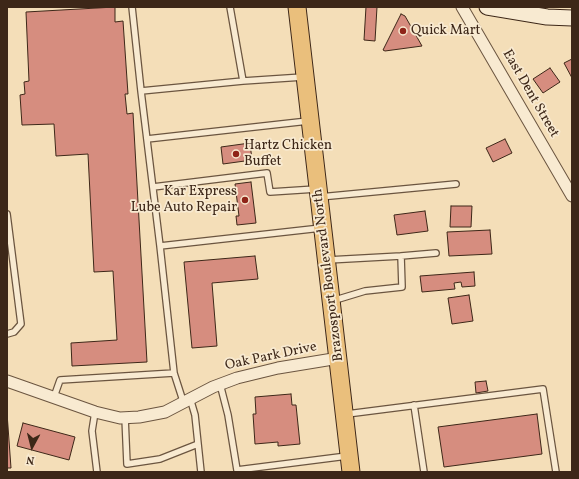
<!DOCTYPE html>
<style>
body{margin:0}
#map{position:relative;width:579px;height:479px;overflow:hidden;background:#f4deb8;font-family:Vollkorn,serif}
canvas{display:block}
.frame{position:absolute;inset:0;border:8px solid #3d2718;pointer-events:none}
.north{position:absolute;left:12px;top:427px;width:40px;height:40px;-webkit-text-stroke:3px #f8ead1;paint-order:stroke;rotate:187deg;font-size:11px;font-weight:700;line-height:16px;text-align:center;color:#3d2718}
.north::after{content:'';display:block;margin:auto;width:14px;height:18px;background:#3d2718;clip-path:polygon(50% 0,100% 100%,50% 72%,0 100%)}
</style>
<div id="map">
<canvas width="579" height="479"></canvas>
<div class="frame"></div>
<div class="north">N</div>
</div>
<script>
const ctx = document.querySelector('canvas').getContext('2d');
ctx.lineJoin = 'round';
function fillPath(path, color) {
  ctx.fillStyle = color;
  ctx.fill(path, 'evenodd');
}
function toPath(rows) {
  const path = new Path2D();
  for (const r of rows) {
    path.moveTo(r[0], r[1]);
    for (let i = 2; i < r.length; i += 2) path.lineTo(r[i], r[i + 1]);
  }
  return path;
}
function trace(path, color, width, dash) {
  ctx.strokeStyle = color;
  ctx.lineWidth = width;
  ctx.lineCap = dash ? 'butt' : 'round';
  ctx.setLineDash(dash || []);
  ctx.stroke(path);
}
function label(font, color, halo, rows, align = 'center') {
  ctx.font = font + ' Vollkorn,serif';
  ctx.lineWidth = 3.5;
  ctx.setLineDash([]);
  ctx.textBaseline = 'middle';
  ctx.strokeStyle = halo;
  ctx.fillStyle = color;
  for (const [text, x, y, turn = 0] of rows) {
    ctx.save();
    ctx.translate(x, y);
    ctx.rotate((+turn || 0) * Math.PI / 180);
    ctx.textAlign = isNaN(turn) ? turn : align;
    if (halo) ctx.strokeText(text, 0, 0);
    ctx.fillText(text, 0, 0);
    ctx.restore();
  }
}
const building = toPath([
 [115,7,115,22,123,21,128,94,125,94,127,114,133,113,147,362,72,366,71,343,117,340,113,271,94,272,88,154,56,156,54,124,22,125,20,95,25,94,24,82,29,81,26,12,115,7],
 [366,7,377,7,375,41,364,40,366,7],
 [401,14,405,16,422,46,385,51,383,50,401,14],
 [572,59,572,78,564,63,572,59],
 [550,68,560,82,543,93,533,79,550,68],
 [505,139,512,153,493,162,486,148,505,139],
 [250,143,252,160,223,164,221,147,250,143],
 [251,182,256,223,237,225,236,216,239,216,235,184,251,182],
 [451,206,472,206,471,227,450,227,451,206],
 [425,211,428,231,397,235,394,215,425,211],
 [490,230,492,254,449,256,447,232,490,230],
 [255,256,258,279,212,283,217,346,192,348,184,262,255,256],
 [474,272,475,286,462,287,461,282,454,283,455,289,422,292,420,276,474,272],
 [469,295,473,321,452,324,448,298,469,295],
 [486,381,488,391,476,393,475,382,486,381],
 [291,394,292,405,296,405,300,444,278,446,278,442,255,444,253,414,256,414,255,397,291,394],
 [7,413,11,468,7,468,7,413],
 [537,414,542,454,444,467,438,427,537,414],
 [23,423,75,437,69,460,17,446,23,423]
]);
fillPath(building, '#d68d7f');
trace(building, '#3d2718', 1);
const lane = toPath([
 [132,7,141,91,243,81],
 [230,7,243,81,303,77],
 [141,91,160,246,321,228],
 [147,139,308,121],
 [153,187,267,173,270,192,316,189],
 [320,197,456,184],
 [7,214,21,324,14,332,7,334],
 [401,256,436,253],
 [328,260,401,256,402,287,365,291,332,301],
 [174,373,183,401],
 [220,384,228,415,237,470,347,456],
 [54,397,60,380,174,373,160,246],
 [190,398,195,415,201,472],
 [414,405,424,472],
 [95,412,92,431,97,472],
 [347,414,543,389,556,472],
 [125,417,127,464,160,459,198,444]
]);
const street = toPath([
 [462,7,572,196],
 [7,381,95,412,120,418,139,417,165,412,213,387,237,378,278,368,339,358]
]);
const secondary = toPath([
 [487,7,547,17,572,18]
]);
const primary = toPath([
 [297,7,351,472]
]);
trace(lane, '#6b5540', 8);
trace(street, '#6b5540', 13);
trace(secondary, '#3d2718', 17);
trace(primary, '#3d2718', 19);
trace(lane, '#f8ead1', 5.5);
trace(street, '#f8ead1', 11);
trace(secondary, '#f8ead1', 15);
trace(primary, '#eabf7c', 17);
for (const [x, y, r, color] of [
 [403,31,4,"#8f2418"],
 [236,154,4,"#8f2418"],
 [245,200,4,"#8f2418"]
]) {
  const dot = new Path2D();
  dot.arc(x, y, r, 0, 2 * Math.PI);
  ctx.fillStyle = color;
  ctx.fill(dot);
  trace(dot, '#f8ead1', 1.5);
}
label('14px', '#3d2718', '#f8ead1', [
 ["Quick Mart",411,31],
 ["Hartz Chicken",244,146],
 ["Buffet",244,162],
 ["Kar Express",237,192,"right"],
 ["Lube Auto Repair",237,208,"right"]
], 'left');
label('14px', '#3d2718', '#f8ead1', [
 ["East Dent Street",530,94,60],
 ["Brazosport Boulevard North",329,275,-97],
 ["Oak Park Drive",271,357,-12]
]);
</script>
